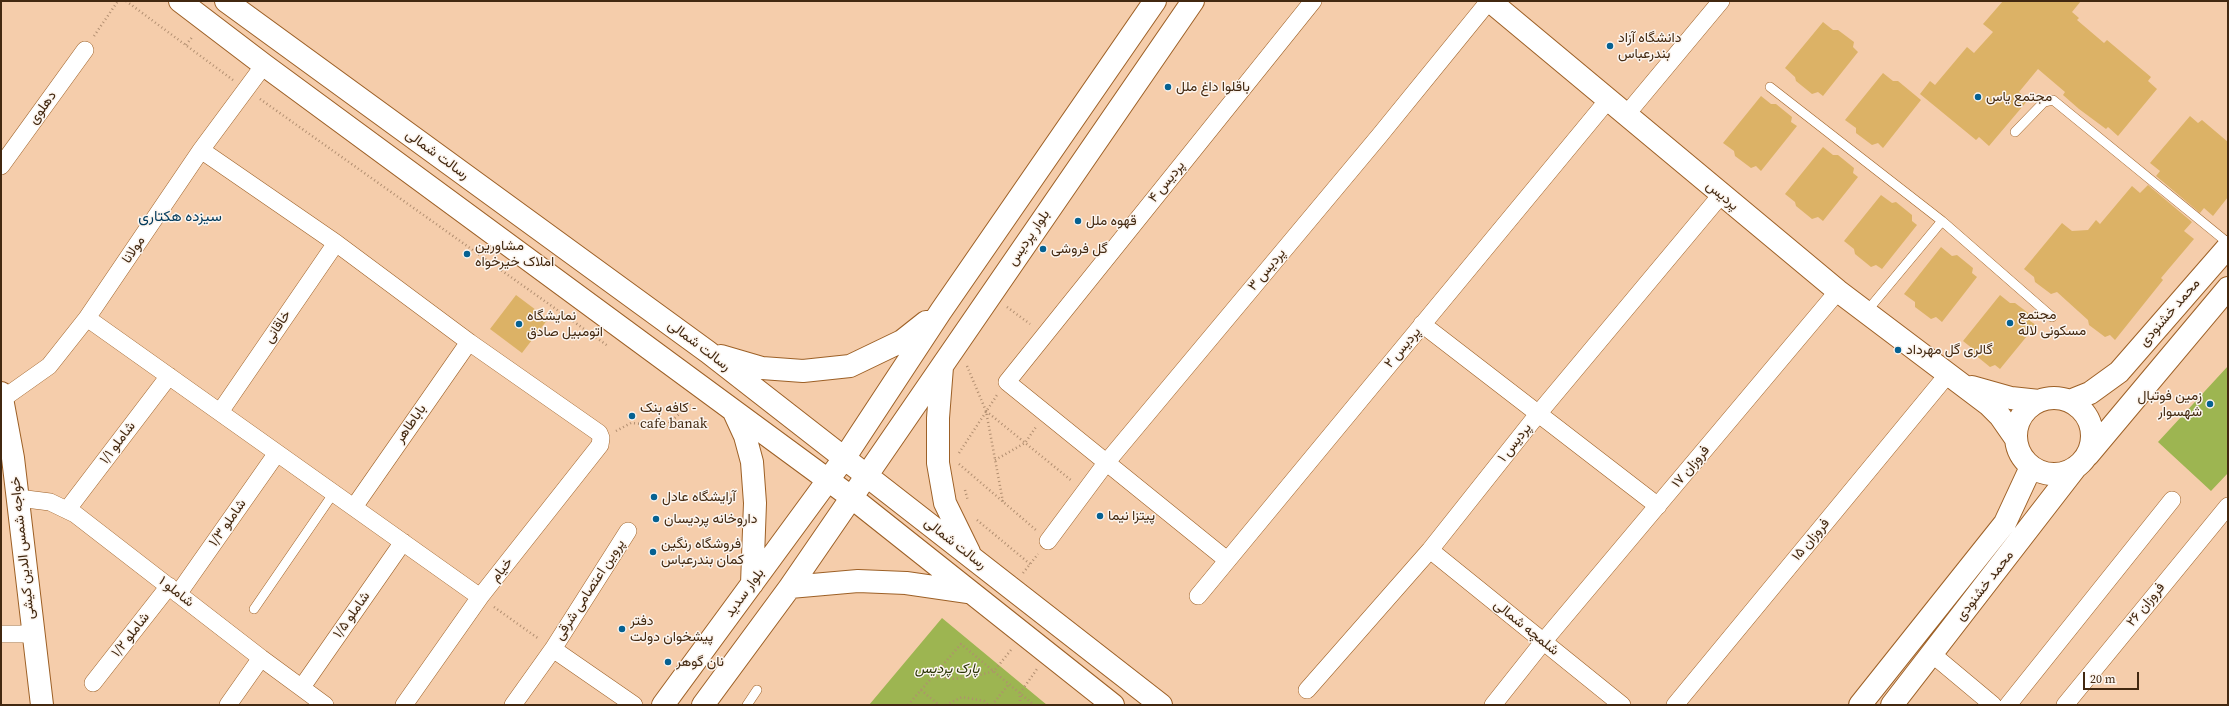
<!DOCTYPE html>
<meta charset="utf-8">
<style>
body{margin:0}
#map{position:relative;width:2229px;height:706px;overflow:hidden;background:#f5cdab;font-family:"Source Serif 4",serif}
canvas{display:block}
.frame{position:absolute;inset:0;border:2px solid #422810;pointer-events:none}
.scale{position:absolute;left:2083px;top:672px;width:56px;height:18px;box-sizing:border-box;border:2px solid #422810;border-top:0;padding-left:5px;font-size:12px;line-height:14px;white-space:nowrap;color:#422810;-webkit-text-stroke:3px #fcf5ef;paint-order:stroke}
</style>
<div id="map">
<canvas width="2229" height="706"></canvas>
<div class="frame"></div>
<div class="scale">20 m</div>
</div>
<script>
const ctx = document.querySelector('canvas').getContext('2d');
ctx.lineJoin = 'round';
function fillPath(path, color) {
  ctx.fillStyle = color;
  ctx.fill(path, 'evenodd');
}
function toPath(rows) {
  const path = new Path2D();
  for (const r of rows) {
    if (r.length === 3) {
      path.moveTo(r[0] + r[2], r[1]);
      path.arc(r[0], r[1], r[2], 0, 2 * Math.PI);
      continue;
    }
    path.moveTo(r[0], r[1]);
    for (let i = 2; i < r.length; i += 2) path.lineTo(r[i], r[i + 1]);
  }
  return path;
}
function trace(path, color, width, dash) {
  ctx.strokeStyle = color;
  ctx.lineWidth = width;
  ctx.lineCap = dash ? 'butt' : 'round';
  ctx.setLineDash(dash || []);
  ctx.stroke(path);
}
function label(font, color, halo, rows, align = 'center') {
  ctx.font = font + ' "Source Serif 4",Vazirmatn,serif';
  ctx.lineWidth = 3;
  ctx.setLineDash([]);
  ctx.textBaseline = 'middle';
  ctx.strokeStyle = halo;
  ctx.fillStyle = color;
  for (const [text, x, y, turn = 0] of rows) {
    ctx.save();
    ctx.translate(x, y);
    ctx.rotate((+turn || 0) * Math.PI / 180);
    ctx.textAlign = isNaN(turn) ? turn : align;
    if (halo) ctx.strokeText(text, 0, 0);
    ctx.fillText(text, 0, 0);
    ctx.restore();
  }
}
fillPath(toPath([
 [2228,366,2228,473,2211,491,2158,442],
 [942,618,1047,705,869,705]
]), '#9db551');
fillPath(toPath([
 [2003,1,2081,1,2072,12,2079,18,2077,20,2104,43,2107,40,2151,77,2148,81,2157,89,2118,136,2108,127,2106,129,2079,109,2063,95,2065,92,2038,69,2019,92,2028,100,1989,146,1979,137,1976,140,1920,94,1930,81,1935,85,1967,47,1974,53,1993,32,1983,24],
 [1823,22,1833,30,1838,30,1854,42,1853,47,1858,52,1823,96,1818,92,1812,94,1796,81,1795,77,1785,68],
 [1883,73,1893,81,1898,81,1921,100,1883,148,1878,143,1872,145,1856,133,1856,128,1845,120],
 [1761,96,1771,104,1776,104,1792,117,1791,122,1797,126,1761,171,1756,166,1751,168,1735,156,1734,151,1723,143],
 [2190,116,2198,123,2202,120,2228,142,2228,197,2213,216,2204,208,2200,213,2156,176,2160,171,2150,163],
 [1823,147,1833,155,1838,155,1854,168,1853,173,1858,177,1823,221,1818,217,1812,219,1796,206,1795,202,1785,194],
 [2148,185,2192,222,2184,231,2194,239,2161,278,2163,280,2115,340,2110,335,2105,337,2089,325,2088,320,2078,311,2057,292,2051,294,2035,282,2034,277,2024,269,2062,223,2072,231,2088,230,2096,220,2100,224,2132,186,2140,193],
 [1881,195,1892,203,1896,202,1912,215,1912,221,1917,225,1882,269,1876,265,1871,267,1855,254,1854,249,1844,241],
 [1941,247,1952,256,1957,255,1973,268,1972,273,1977,277,1942,322,1936,317,1931,319,1915,307,1915,302,1904,294],
 [516,295,548,319,522,353,490,329],
 [2000,295,2010,303,2015,303,2031,315,2030,321,2036,325,2000,369,1995,365,1990,367,1974,354,1973,349,1963,341]
]), '#dcb266');
const service = toPath([
 [1770,87,1942,221,2052,317],
 [2015,132,2044,102,2053,100,2228,243],
 [1867,311,1942,221],
 [254,609,333,494],
 [747,705,757,690]
]);
const minor = toPath([
 [1626,115,1721,1],
 [201,150,336,243,469,342,599,433,601,438,600,445,480,597,404,705],
 [1,166,85,50],
 [87,318,480,597],
 [1422,324,1658,506],
 [1,400,49,366,87,318,201,150,264,65],
 [220,412,336,243],
 [18,498,50,502,75,514,261,658,325,705],
 [354,507,469,342],
 [67,510,169,376],
 [1048,541,1106,463,1380,135,1489,1],
 [1430,550,1622,705],
 [1227,560,1007,382,1313,1],
 [178,594,277,453],
 [1198,596,1608,100],
 [1,634,33,634],
 [553,649,634,705],
 [1932,654,1993,705],
 [93,683,169,586],
 [302,687,403,542],
 [1307,690,1430,550,1538,414,1721,195],
 [228,705,261,658],
 [513,705,553,649,628,531],
 [1493,705,1543,642,1838,291],
 [1675,705,1948,374],
 [2008,705,2172,500],
 [2065,705,2228,506]
]);
const tertiary = toPath([
 [1490,1,1838,291,1989,405,2000,416,2016,439],
 [1972,387,2011,398,2039,401],
 [1,393,13,458,42,705],
 [2054,436,38],
 [2070,401,2090,393,2119,372,2228,247],
 [2088,455,2228,288],
 [1860,705,2005,523,2031,467],
 [1892,705,2076,467]
]);
const secondary = toPath([
 [180,1,264,65,851,497,1113,705],
 [226,1,708,352,1161,705],
 [721,356,762,368,803,371,850,366,902,341,926,322],
 [942,367,938,418,938,463,945,503,969,552],
 [734,412,745,436,752,462,755,503,752,584],
 [790,587,858,581,906,583,968,592],
 [663,705,845,457,941,311,1155,1],
 [703,705,790,587,1193,1]
]);
trace(service, '#9d6026', 10);
trace(minor, '#9d6026', 18);
trace(tertiary, '#9d6026', 24);
trace(secondary, '#9d6026', 24);
trace(toPath([
 [126,1,233,80],
 [94,36,118,1],
 [186,45,193,36],
 [260,99,608,346],
 [1007,307,1030,324],
 [967,366,986,411,1003,502],
 [986,411,1072,481],
 [616,431,631,423,666,426,690,404],
 [959,453,997,395],
 [995,460,1025,443,1036,427],
 [959,464,1036,530],
 [965,490,968,501],
 [977,520,1030,564],
 [1023,573,1038,554],
 [494,607,539,639],
 [933,677,951,679,973,677,994,671,1011,650],
 [921,690,939,705],
 [908,705,961,644,1034,705],
 [946,705,962,697,984,701,988,705],
 [992,705,1009,684],
 [1020,705,1020,693,1037,669]
]), '#b18e70', 2.5, [1, 3]);
trace(service, '#fff', 9);
trace(minor, '#fff', 17);
trace(tertiary, '#fff', 22);
trace(secondary, '#fff', 22);
for (const [x, y, r, color] of [
 [1610,46,4,"#056192"],
 [1168,87,4,"#056192"],
 [1978,97,4,"#056192"],
 [1078,221,4,"#056192"],
 [1043,249,4,"#056192"],
 [467,254,4,"#056192"],
 [2010,323,4,"#056192"],
 [519,324,4,"#056192"],
 [1898,350,4,"#056192"],
 [2210,404,4,"#056192"],
 [632,416,4,"#056192"],
 [654,497,4,"#056192"],
 [1100,516,4,"#056192"],
 [656,519,4,"#056192"],
 [653,552,4,"#056192"],
 [622,629,4,"#056192"],
 [668,662,4,"#056192"]
]) {
  const dot = new Path2D();
  dot.arc(x, y, r, 0, 2 * Math.PI);
  ctx.fillStyle = color;
  ctx.fill(dot);
  trace(dot, '#fcf5ef', 1.5);
}
label('14px', '#422810', '#fcf5ef', [
 ["دانشگاه آزاد",1618,38],
 ["بندرعباس",1618,54],
 ["باقلوا داغ ملل",1176,87],
 ["مجتمع یاس",1986,97],
 ["قهوه ملل",1086,221],
 ["مشاورین",475,246],
 ["املاک خیرخواه",475,262],
 ["گل فروشی",1051,249],
 ["مجتمع",2018,315],
 ["مسکونی لاله",2018,331],
 ["نمایشگاه",527,316],
 ["اتومبیل صادق",527,332],
 ["گالری گل مهرداد",1906,350],
 ["زمین فوتبال",2202,396,"right"],
 ["شهسوار",2202,412,"right"],
 ["کافه بنک -",640,408],
 ["cafe banak",640,424],
 ["آرایشگاه عادل",662,497],
 ["پیتزا نیما",1108,516],
 ["داروخانه پردیسان",664,519],
 ["فروشگاه رنگین",661,544],
 ["کمان بندرعباس",661,560],
 ["دفتر",630,621],
 ["پیشخوان دولت",630,637],
 ["نان گوهر",676,662]
], 'left');
label('14px', '#422810', '#fcf5ef', [
 ["دهلوی",43,108,-54],
 ["رسالت شمالی",437,155,36],
 ["پردیس ۴",1167,182,-51],
 ["پردیس",1722,196,40],
 ["بلوار پردیس",1029,238,-56],
 ["مولانا",134,250,-56],
 ["پردیس ۳",1267,270,-50],
 ["محمد خشنودی",2170,313,-49],
 ["خاقانی",278,327,-56],
 ["رسالت شمالی",699,346,37],
 ["پردیس ۲",1403,348,-50],
 ["باباطاهر",411,424,-55],
 ["شاملو ۱/۱",118,443,-53],
 ["پردیس ۱",1515,443,-52],
 ["فروزان ۱۷",1691,467,-50],
 ["شاملو ۱/۳",228,523,-55],
 ["فروزان ۱۵",1811,540,-50],
 ["رسالت شمالی",955,544,38],
 ["خواجه شمس الدين كيشی",23,548,-96],
 ["خیام",502,570,-52],
 ["محمد خشنودی",1985,586,-52],
 ["پروین اعتصامی شرقی",590,590,-57],
 ["شاملو ۱",176,592,38],
 ["بلوار سدید",745,593,-54],
 ["فروزان ۲۶",2146,605,-51],
 ["شاملو ۱/۵",352,615,-55],
 ["شلمچه شمالی",1526,628,39],
 ["شاملو ۱/۲",131,635,-52]
]);
label('italic 14px', '#2b3507', '#fcf5ef', [
 ["پارک پردیس",947,669]
]);
label('15px', '#003a5b', '#fcf5ef', [
 ["سیزده هکتاری",180,217]
]);
</script>
